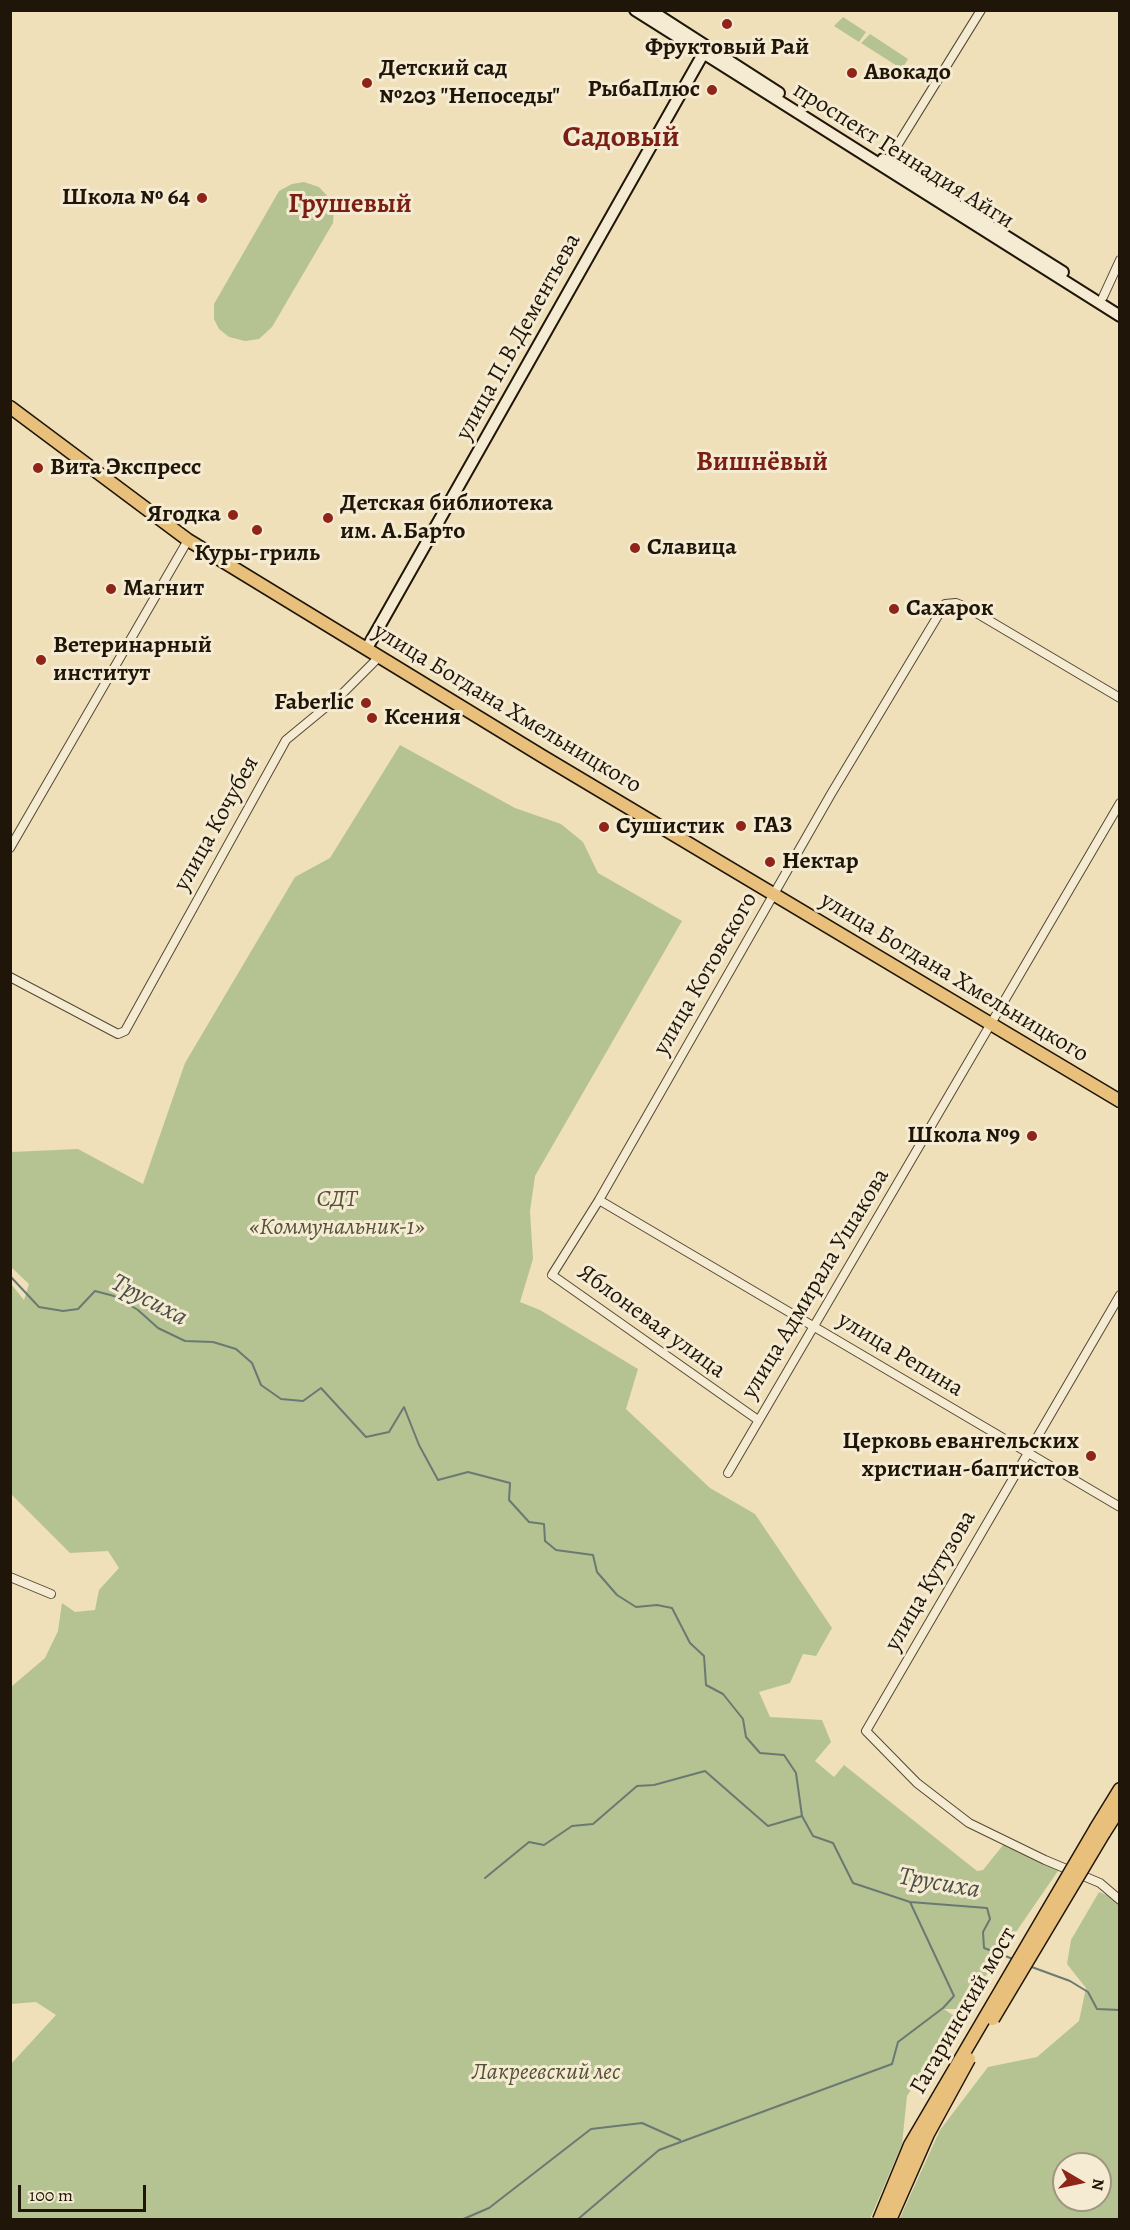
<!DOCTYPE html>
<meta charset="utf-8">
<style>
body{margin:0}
#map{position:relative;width:1130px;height:2230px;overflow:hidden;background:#efe0b9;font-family:Alegreya,serif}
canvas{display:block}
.frame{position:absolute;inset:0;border:12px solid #1f1508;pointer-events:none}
.north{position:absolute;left:1052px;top:2152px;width:60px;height:60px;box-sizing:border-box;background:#f5ebd2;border:2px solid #9f9581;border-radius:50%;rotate:99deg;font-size:16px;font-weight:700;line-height:24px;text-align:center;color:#1f1508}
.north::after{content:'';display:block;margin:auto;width:21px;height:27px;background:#8f2418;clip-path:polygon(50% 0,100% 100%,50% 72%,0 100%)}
.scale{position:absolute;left:18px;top:2185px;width:128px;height:27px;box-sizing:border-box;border:3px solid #1f1508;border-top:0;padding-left:8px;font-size:18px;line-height:21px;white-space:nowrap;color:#1f1508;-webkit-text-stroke:4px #f5ebd2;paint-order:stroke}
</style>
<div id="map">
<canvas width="1130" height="2230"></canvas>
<div class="frame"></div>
<div class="north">N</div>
<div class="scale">100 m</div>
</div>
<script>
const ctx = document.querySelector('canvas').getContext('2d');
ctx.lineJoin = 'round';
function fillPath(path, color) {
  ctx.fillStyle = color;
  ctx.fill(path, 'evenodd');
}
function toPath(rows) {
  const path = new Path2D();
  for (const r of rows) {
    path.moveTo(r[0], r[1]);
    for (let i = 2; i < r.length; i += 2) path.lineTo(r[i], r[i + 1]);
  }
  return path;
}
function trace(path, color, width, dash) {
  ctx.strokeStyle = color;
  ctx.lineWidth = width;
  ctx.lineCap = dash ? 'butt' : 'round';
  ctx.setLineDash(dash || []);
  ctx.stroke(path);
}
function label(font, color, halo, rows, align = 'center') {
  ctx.font = font + ' Alegreya,serif';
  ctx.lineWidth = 6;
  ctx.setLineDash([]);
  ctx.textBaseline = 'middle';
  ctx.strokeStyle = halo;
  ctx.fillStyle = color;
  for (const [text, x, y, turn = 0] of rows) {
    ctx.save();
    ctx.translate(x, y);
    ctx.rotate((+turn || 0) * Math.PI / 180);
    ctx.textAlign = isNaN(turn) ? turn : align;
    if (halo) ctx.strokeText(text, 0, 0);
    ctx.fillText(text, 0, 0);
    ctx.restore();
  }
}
fillPath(toPath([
 [843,17,866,32,859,42,834,26],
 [870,34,908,59,902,69,861,43],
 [304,182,319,187,329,198,334,211,333,223,272,327,259,339,245,341,229,337,219,329,214,319,214,304,279,191,292,184],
 [400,745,515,808,561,824,583,842,598,873,682,921,535,1176,530,1211,533,1259,520,1302,540,1310,638,1369,626,1409,710,1488,755,1514,832,1628,816,1656,803,1654,790,1683,759,1692,770,1717,822,1720,831,1742,815,1761,834,1777,844,1765,977,1871,983,1870,1004,1844,1060,1868,963,2009,944,2009,957,2018,907,2096,902,2144,870,2219,11,2219,10,2065,56,2015,36,2002,11,2004,11,1687,45,1658,58,1631,62,1603,75,1612,95,1610,99,1590,119,1568,108,1551,70,1553,11,1494,11,1284,24,1300,29,1284,11,1267,11,1152,78,1149,143,1184,185,1063,295,877,330,858],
 [1099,1892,1117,1899,1120,1905,1119,2219,899,2220,940,2130,988,2067,1037,2057,1079,2021,1086,1988,1067,1964,1071,1940],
 [1064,2164,1100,2164,1100,2200,1064,2200]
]), '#b5c392');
trace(toPath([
 [10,1276,39,1307,63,1311,78,1309,95,1291,114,1296,138,1310,158,1328,185,1341,213,1342,236,1349,252,1363,261,1385,281,1399,303,1401,321,1388,366,1437,389,1432,404,1407,419,1445,438,1480,468,1472,510,1483,509,1500,529,1522,544,1524,545,1541,556,1550,593,1555,597,1572,617,1595,636,1607,657,1605,672,1608,690,1643,704,1656,706,1685,723,1694,743,1719,746,1737,760,1753,784,1755,796,1773,802,1816,813,1836,833,1843,853,1883,910,1902,987,1908,990,1919,983,1932,984,1948,1013,1959],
 [485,1878,529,1842,544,1845,572,1826,593,1824,637,1786,654,1785,705,1771,768,1826,802,1816],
 [1029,1966,1070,1981,1088,1992,1097,2009,1120,2010],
 [461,2220,489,2208,591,2129,642,2123,680,2140],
 [577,2220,659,2150,892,2064,898,2042,943,2008,954,1996,910,1902]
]), '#6a7972', 2);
const street = toPath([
 [887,162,981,10],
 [1103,297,1120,260],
 [10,848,188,540],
 [10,977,118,1034,125,1031,286,740,343,693,380,656],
 [599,1200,1120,1507],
 [1120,1295,866,1731,917,1783,969,1823,1045,1860,1100,1883,1120,1900],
 [758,1420,552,1275,599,1200,831,794,945,604,956,603,968,608,1120,698],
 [728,1473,1120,803],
 [10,1577,51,1594]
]);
const secondary = toPath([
 [635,10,1120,316],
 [650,10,779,93],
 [883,159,1063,272],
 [367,648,707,47]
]);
const primary = toPath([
 [10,407,188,540,542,756,1120,1101],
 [1096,1828,1120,1789],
 [1104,1833,1120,1808]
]);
trace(street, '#534834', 10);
trace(secondary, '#1f1508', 14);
trace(primary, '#1f1508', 15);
trace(street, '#f5ebd2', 8);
trace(secondary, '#f5ebd2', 10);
trace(primary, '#e8c07c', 12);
const primaryBridge = toPath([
 [993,2019,1104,1833],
 [879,2220,910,2145,1096,1828],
 [890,2220,928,2134,969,2059]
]);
trace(primaryBridge, '#1f1508', 15, []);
trace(primaryBridge, '#e8c07c', 12);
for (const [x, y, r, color] of [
 [727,24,6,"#8f2418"],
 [852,73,6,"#8f2418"],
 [367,83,6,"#8f2418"],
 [712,90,6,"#8f2418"],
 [202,198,6,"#8f2418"],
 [38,468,6,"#8f2418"],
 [233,515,6,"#8f2418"],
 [328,518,6,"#8f2418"],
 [257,530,6,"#8f2418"],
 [635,548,6,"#8f2418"],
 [111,589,6,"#8f2418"],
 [894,609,6,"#8f2418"],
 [41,660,6,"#8f2418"],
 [366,703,6,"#8f2418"],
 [372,718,6,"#8f2418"],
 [741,826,6,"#8f2418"],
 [604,827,6,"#8f2418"],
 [770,862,6,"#8f2418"],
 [1032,1136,6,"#8f2418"],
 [1091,1456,6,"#8f2418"]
]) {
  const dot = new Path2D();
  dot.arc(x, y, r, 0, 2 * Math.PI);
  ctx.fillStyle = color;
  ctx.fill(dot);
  trace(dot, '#f5ebd2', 2);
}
label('bold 24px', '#1f1508', '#f5ebd2', [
 ["Фруктовый Рай",727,48,"center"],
 ["Детский сад",379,69],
 ["№203 \"Непоседы\"",379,97],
 ["Авокадо",864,73],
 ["РыбаПлюс",700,90,"right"],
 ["Школа № 64",190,198,"right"],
 ["Вита Экспресс",50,468],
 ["Детская библиотека",340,504],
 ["им. А.Барто",340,532],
 ["Ягодка",221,515,"right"],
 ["Славица",647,548],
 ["Куры-гриль",257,554,"center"],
 ["Магнит",123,589],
 ["Сахарок",906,609],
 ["Ветеринарный",53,646],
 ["институт",53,674],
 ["Faberlic",354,703,"right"],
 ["Ксения",384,718],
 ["ГАЗ",753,826],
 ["Сушистик",616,827],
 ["Нектар",782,862],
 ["Школа №9",1020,1136,"right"],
 ["Церковь евангельских",1079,1442,"right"],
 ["христиан-баптистов",1079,1470,"right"]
], 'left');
label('24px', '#1f1508', '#f5ebd2', [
 ["проспект Геннадия Айги",903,156,32],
 ["улица П.В.Дементьева",519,337,-61],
 ["улица Богдана Хмельницкого",507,709,31],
 ["улица Кочубея",217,824,-61],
 ["улица Котовского",706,974,-60],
 ["улица Богдана Хмельницкого",954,978,31],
 ["улица Адмирала Ушакова",816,1284,-59],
 ["Яблоневая улица",651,1322,36],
 ["улица Репина",900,1355,31],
 ["улица Кутузова",931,1581,-60],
 ["Гагаринский мост",964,2011,-60]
]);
label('italic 24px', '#545238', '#f5ebd2', [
 ["СДТ",337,1200],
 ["«Коммунальник-1»",337,1228],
 ["Лакреевский лес",546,2073]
]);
label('italic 26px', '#4b4f46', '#f5ebd2', [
 ["Трусиха",149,1301,28],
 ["Трусиха",939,1884,10]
]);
label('bold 27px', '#7a1f14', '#f5ebd2', [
 ["Грушевый",350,205],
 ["Вишнёвый",762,463]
]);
label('bold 30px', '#7a1f14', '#f5ebd2', [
 ["Садовый",621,139]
]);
</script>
